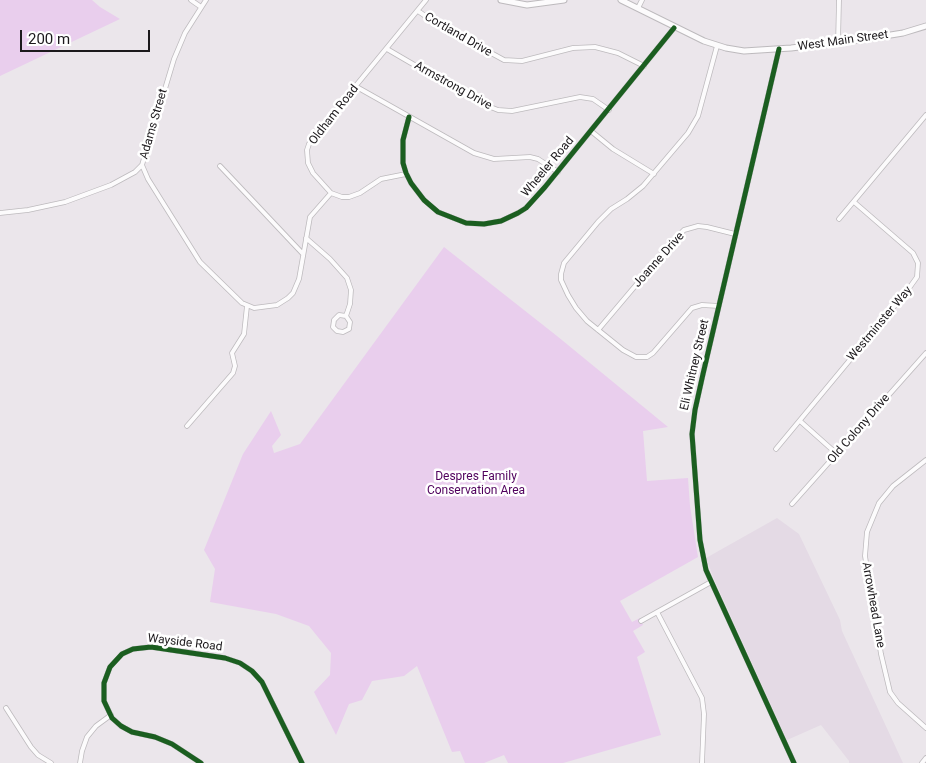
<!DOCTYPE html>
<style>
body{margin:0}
#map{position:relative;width:926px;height:763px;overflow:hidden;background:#ebe6eb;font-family:Roboto,sans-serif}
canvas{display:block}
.scale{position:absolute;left:20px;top:30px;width:130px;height:22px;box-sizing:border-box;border:2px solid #1c191c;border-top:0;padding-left:6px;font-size:15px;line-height:18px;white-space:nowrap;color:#1c191c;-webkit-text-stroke:4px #fff;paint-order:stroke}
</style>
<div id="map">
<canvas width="926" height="763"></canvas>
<div class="scale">200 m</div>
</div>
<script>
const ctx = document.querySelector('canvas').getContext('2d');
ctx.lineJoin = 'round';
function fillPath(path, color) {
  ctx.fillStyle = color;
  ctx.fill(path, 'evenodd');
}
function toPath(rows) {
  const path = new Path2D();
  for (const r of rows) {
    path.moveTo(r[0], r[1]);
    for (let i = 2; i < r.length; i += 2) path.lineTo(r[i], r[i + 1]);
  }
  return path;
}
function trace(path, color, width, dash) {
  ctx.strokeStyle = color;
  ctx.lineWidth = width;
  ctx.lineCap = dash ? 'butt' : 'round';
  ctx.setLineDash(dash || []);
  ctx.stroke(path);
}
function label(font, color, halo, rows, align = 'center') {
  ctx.font = font + ' Roboto,sans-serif';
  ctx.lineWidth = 5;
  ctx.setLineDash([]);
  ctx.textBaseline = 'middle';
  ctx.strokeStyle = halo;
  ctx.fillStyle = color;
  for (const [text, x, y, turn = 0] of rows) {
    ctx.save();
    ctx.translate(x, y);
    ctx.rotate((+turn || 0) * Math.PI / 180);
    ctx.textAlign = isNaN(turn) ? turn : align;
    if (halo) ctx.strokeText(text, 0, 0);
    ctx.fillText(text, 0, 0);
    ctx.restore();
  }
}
fillPath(toPath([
 [777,518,799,534,840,620,842,631,903,763,849,763,849,761,821,725,787,740,714,579,706,558]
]), '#e4dae5');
fillPath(toPath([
 [0,0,92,0,100,7,120,19,0,76],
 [444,247,557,336,668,427,643,431,647,481,688,478,690,506,698,557,620,601,632,622,640,618,643,625,633,631,645,652,637,657,661,735,563,763,508,763,504,755,484,763,465,763,460,751,452,752,417,666,404,676,372,681,362,700,349,704,336,735,314,692,330,675,331,653,309,626,276,614,210,602,215,569,204,550,243,454,271,411,281,435,272,446,274,453,300,444]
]), '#e9ceed');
const street = toPath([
 [191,0,201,7],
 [638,8,642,0],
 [418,11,434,22,504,60,522,61,573,48,595,47,618,53,644,66],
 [838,43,839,0],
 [717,46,698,116,688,133,643,186,627,199,611,209,598,222,564,263,561,274,561,280,568,295,576,308,587,321,623,350,636,357,647,357,653,353,692,308,702,305,719,306],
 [387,49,478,102,498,110,512,111,580,97,593,99,609,110],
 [779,49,703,374,695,410,692,434,700,540,706,570,794,763],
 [355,86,474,153,494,159,530,157,538,159,558,172],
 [409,117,403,140,403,163,406,173,411,183,424,200,438,212,466,223,484,224,501,221,518,213,526,208,545,187,674,28],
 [591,131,613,149,654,174],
 [142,165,148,179,200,262,242,303,254,308,277,305,288,298,293,293,299,279,310,217,331,193],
 [220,166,303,254],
 [406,174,381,179,360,193,349,197,342,197,331,193,313,173,308,163,307,150,309,144,340,105,426,0],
 [0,213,28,210,65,202,111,185,135,172,142,165,174,59,185,33,206,0],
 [839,219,926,115],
 [306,238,330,259,347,278,351,290,350,304,346,316,339,315,334,320,333,327,337,331,343,332,349,329,350,322,346,316],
 [598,330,674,240,684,230,698,226,707,227,735,234],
 [800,421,837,454],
 [187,426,233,373,235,366,232,353,244,334,247,306],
 [776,449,907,291,917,277,918,263,913,253,854,202],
 [926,460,893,486,879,503,867,532,865,556,881,654,890,692,898,703,926,728],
 [792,504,926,353],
 [657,612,702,698,704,714,702,763],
 [641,621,711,582],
 [6,708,31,747,38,755,51,763],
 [80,763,82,751,87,737,96,726,111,715],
 [201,763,172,744,155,737,132,732,121,726,112,718,104,701,104,683,110,667,122,654,133,649,151,647,225,658,240,663,252,671,262,682,302,763],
 [922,763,926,758]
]);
const secondary = toPath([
 [501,0,527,5,564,0],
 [621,0,704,41,726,48,744,51,791,48,866,39,903,33,926,26]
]);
trace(street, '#bdbabd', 5.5);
trace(secondary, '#bdbabd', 7);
trace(street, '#fcfbfc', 4);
trace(secondary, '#fcfbfc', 5);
trace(toPath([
 [779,49,703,374,695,410,692,434,700,540,706,570,794,763],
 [409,117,403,140,403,163,406,173,411,183,424,200,438,212,466,223,484,224,501,221,518,213,526,208,545,187,674,28],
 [201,763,172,744,155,737,132,732,121,726,112,718,104,701,104,683,110,667,122,654,133,649,151,647,225,658,240,663,252,671,262,682,302,763]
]), '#1b5e20', 5);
label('12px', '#1c191c', '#fff', [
 ["Cortland Drive",458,35,30],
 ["West Main Street",843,41,-8],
 ["Armstrong Drive",453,86,29],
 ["Oldham Road",334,115,-52],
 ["Adams Street",154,124,-74],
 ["Wheeler Road",548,167,-50],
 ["Joanne Drive",659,260,-48],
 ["Westminster Way",880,324,-50],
 ["Eli Whitney Street",695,365,-77],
 ["Old Colony Drive",859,429,-49],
 ["Arrowhead Lane",873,605,80],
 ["Wayside Road",185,643,7]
]);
label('12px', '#50005d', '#fff', [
 ["Despres Family",476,477],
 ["Conservation Area",476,491]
]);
</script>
